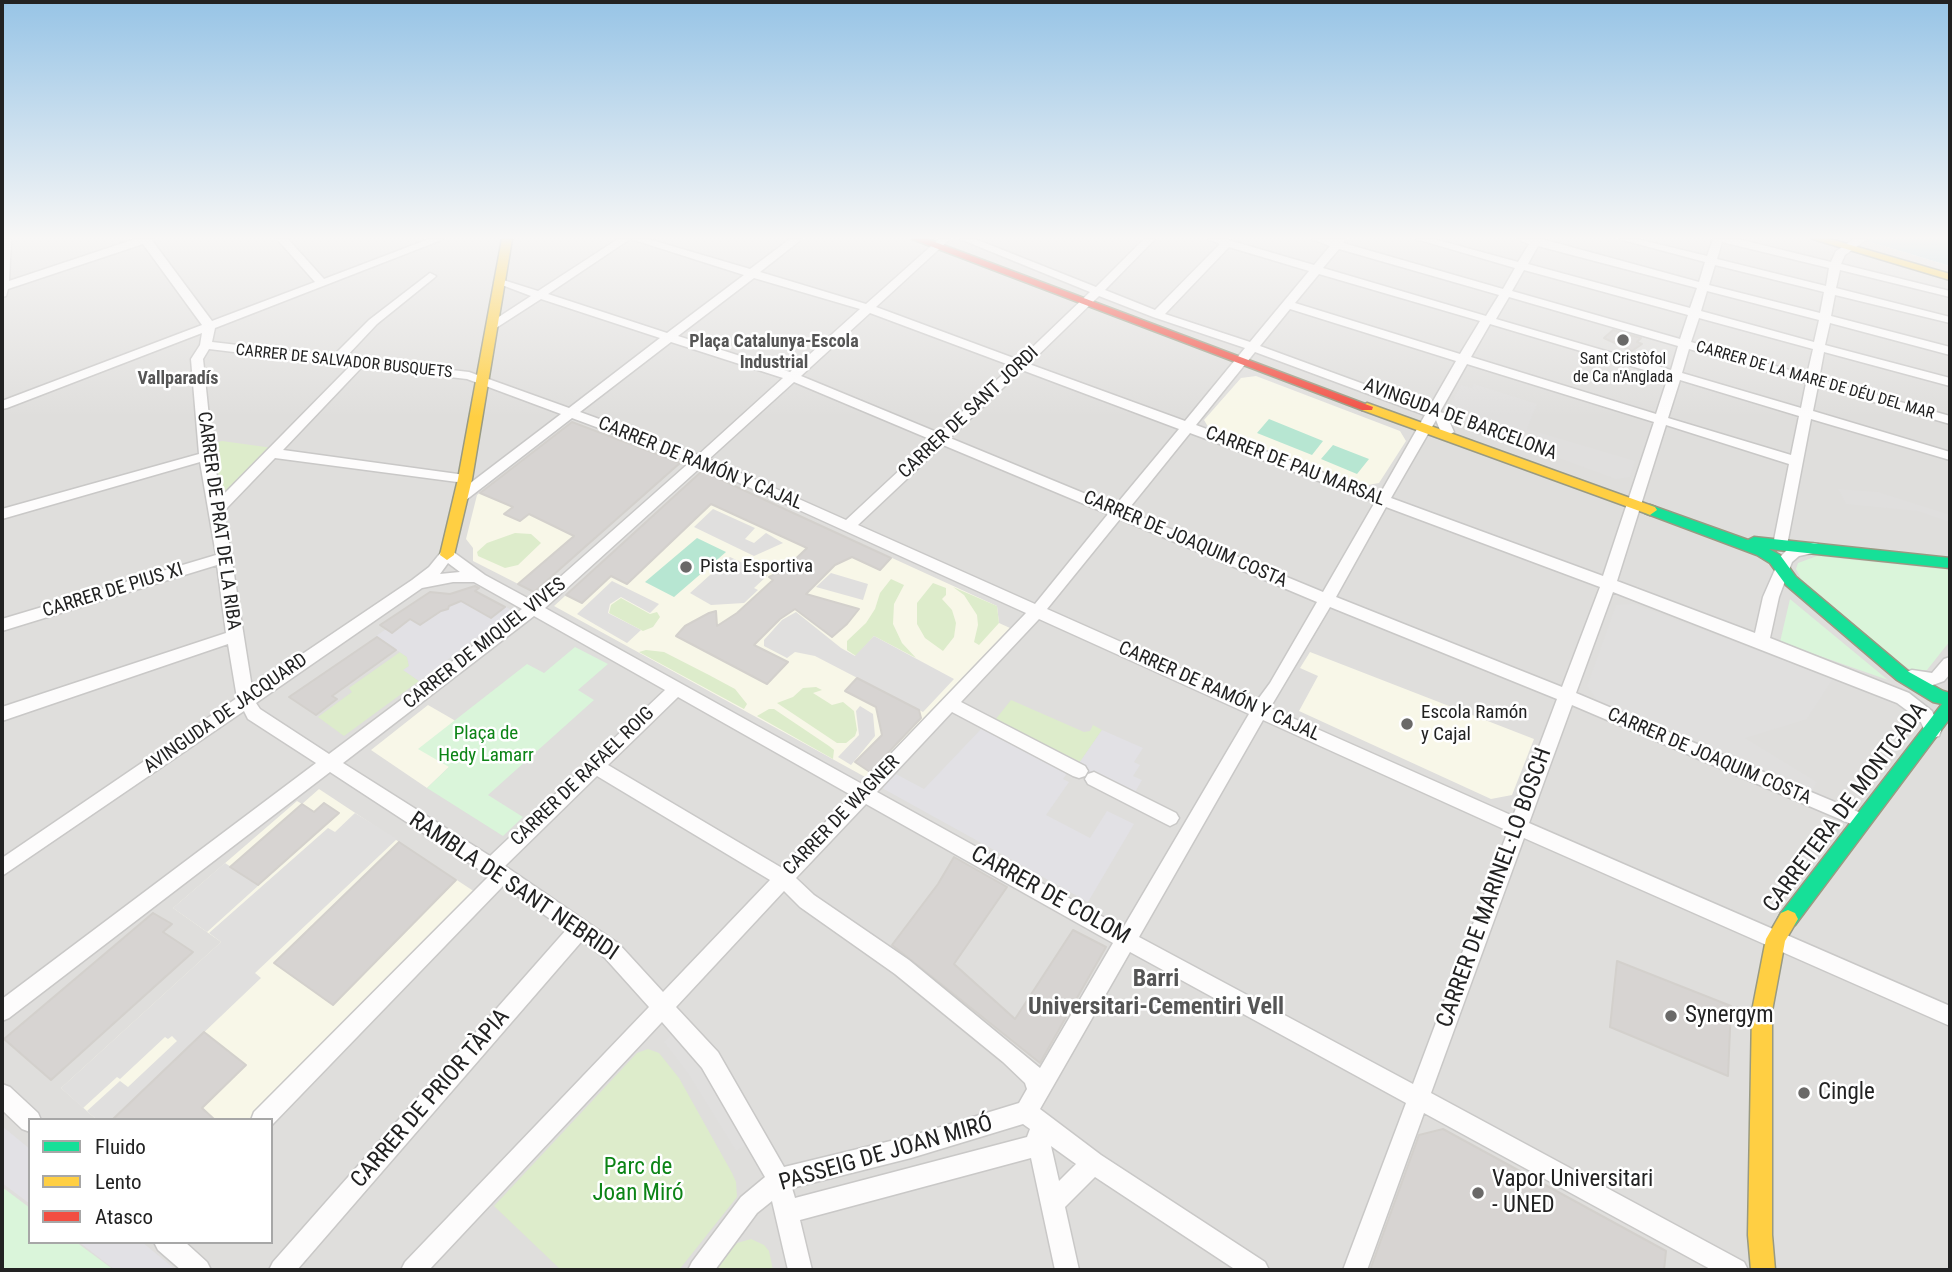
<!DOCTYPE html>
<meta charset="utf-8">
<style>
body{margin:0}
#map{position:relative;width:1952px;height:1272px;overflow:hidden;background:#f0eeeb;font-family:"Roboto Condensed",sans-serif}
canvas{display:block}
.frame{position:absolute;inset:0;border:4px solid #222;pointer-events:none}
.legend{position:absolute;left:28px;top:1118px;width:245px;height:126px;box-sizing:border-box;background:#fff;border:2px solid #a7a7a7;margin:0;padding:9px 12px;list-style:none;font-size:21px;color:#222}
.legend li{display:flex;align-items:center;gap:14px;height:35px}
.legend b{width:35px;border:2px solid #a7a7a7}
</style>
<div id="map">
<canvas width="1952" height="1272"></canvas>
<div class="frame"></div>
<ul class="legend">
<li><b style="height:9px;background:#16e098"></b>Fluido</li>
<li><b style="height:9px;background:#ffcf43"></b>Lento</li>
<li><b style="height:9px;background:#f24e42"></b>Atasco</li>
</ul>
</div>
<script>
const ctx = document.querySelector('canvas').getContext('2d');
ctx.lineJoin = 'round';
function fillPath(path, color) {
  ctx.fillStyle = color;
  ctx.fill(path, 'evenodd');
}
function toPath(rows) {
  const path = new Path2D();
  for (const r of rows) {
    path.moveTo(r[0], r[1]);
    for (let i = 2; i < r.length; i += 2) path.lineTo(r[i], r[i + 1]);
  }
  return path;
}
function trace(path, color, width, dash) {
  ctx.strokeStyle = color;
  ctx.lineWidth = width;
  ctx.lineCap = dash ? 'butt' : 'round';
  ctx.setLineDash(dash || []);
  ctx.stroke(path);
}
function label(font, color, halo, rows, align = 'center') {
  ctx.font = font + ' "Roboto Condensed",sans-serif';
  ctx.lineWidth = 5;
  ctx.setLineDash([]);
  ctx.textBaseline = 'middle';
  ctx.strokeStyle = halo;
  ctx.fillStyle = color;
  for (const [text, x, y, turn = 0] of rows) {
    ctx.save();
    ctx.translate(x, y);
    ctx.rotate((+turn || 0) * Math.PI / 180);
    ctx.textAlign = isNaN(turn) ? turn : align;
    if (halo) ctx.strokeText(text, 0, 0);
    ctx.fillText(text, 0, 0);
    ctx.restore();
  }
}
fillPath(toPath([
 [2,239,1860,239,1950,266,1950,1270,2,1270],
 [30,1120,271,1120,271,1242,30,1242]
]), '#dfdedc');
fillPath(toPath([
 [1256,376,1400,431,1406,441,1379,483,1363,486,1210,430,1204,420,1241,378],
 [572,422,680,463,534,592,473,561,473,548,466,539,477,495],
 [702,471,997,606,999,623,1010,628,867,778,554,606],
 [1310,652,1534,739,1512,795,1491,799,1299,711,1318,676,1300,668],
 [428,705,454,720,469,741,449,767,427,788,371,750],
 [319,789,475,892,254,1120,97,1120,61,1088,221,942,173,908,297,801,302,804]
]), '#f8f7e8');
fillPath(toPath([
 [222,441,273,448,233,490,221,493,214,443],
 [515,533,531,534,541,543,518,565,505,568,478,556,477,552,487,543],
 [891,579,904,585,894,604,893,624,902,643,916,658,874,636,856,656,847,650,847,641,866,623,875,609,880,593],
 [933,583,946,588,946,595,942,599,952,610,956,623,954,637,943,651,925,638,917,624,917,603],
 [953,587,997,606,999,623,979,645,974,642,978,625,977,615,964,595],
 [621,598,650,614,657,612,660,617,653,627,643,631,609,613,611,605],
 [646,650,664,652,709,675,735,689,747,704,744,709,639,652],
 [400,652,407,657,409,666,404,670,419,681,344,736,318,717,352,692,349,688],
 [816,687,822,690,813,693,832,705,843,702,854,711,857,730,855,736,846,743,837,743,777,703,793,697,803,688],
 [1011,700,1084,732,1090,731,1093,725,1102,730,1080,762,995,720],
 [769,709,774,709,829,746,834,750,833,759,757,716],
 [648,1049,659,1053,679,1078,732,1173,736,1182,737,1197,679,1270,561,1270,494,1206,637,1053],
 [751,1239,764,1245,769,1251,773,1270,714,1270,737,1243]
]), '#ddeccb');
fillPath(toPath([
 [1817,556,1950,570,1950,641,1927,670,1912,671,1902,664,1801,579,1796,569,1798,563],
 [1790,599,1888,680,1780,642],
 [575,647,608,664,578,690,594,700,488,795,523,817,503,836,427,788,449,767,418,749,527,664,544,673],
 [2,1187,30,1208,30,1242,76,1242,114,1270,2,1270]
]), '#daf5da');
fillPath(toPath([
 [1269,419,1323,441,1312,455,1257,433],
 [1333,445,1369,459,1357,474,1321,459],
 [697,538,726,552,674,597,645,582]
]), '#b7e6d2');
fillPath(toPath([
 [1474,384,1537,404,1527,429,1635,461,1630,477,1616,479,1453,419,1447,410,1461,385,1472,388],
 [1838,489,1878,492,1950,515,1950,522,1918,511,1846,504],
 [713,509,755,528,745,539,754,543,766,533,783,543,754,556,694,527],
 [730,557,768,575,754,588,758,590,744,603,711,605,690,593],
 [831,573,868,584,863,600,816,587],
 [612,581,659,604,650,613,621,597,610,604,608,613,641,630,627,643,577,614],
 [1634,604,1833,679,1807,719,1745,738,1817,782,1812,791,1598,702,1587,686,1616,605],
 [796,612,841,648,855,656,874,636,954,679,923,712,815,656,795,652,787,658,764,646,764,640,782,620],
 [860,706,873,714,875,736,851,765,838,757,859,735,856,711],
 [355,813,397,839,255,973,261,978,112,1120,97,1120,87,1111,120,1081,128,1087,177,1041,172,1036,168,1039,165,1037,120,1079,117,1077,83,1108,61,1088,221,942,209,933,328,828,335,832],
 [225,863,259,885,207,932,173,908],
 [676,1028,752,1141,736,1151,689,1075,664,1042]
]), '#e0dfde');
fillPath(toPath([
 [461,601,491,618,506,607,513,611,419,681,403,670,409,666,407,657,376,636,386,629,392,632,410,619,420,625,441,611],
 [981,729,1068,772,1063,779,1069,782,1046,815,1090,838,1107,811,1134,824,1088,902,882,788,894,773,924,789],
 [1102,730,1143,748,1134,762,1140,765,1133,776,1142,780,1131,799,1075,769],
 [2,1126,30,1149,30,1204,2,1183],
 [79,1242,142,1242,176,1270,115,1270]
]), '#e2e1e5');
fillPath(toPath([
 [1860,239,1950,239,1950,266,1894,249]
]), '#bfdbe3');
const building = toPath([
 [1613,330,1641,338,1637,342,1642,344,1632,351,1604,338,1613,330],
 [572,422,680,463,534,592,518,584,574,536,529,514,520,521,504,514,513,507,480,493,572,422],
 [702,471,891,558,880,570,852,557,835,565,806,594,859,609,847,624,832,637,795,609,780,619,754,645,788,662,767,684,676,636,685,626,709,613,716,611,717,626,737,613,773,580,769,577,784,570,807,548,711,504,627,584,611,576,582,603,566,595,702,471],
 [475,586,479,588,475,591,505,607,491,618,461,601,449,606,448,609,441,611,420,625,410,619,392,633,380,625,430,592,450,594,475,586],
 [377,637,396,650,332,696,337,699,316,715,289,697,377,637],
 [857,678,919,710,921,718,870,772,855,762,882,735,876,707,845,691,857,678],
 [324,803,339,813,258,885,230,867,302,804,314,812,324,803],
 [399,842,456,880,333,1005,274,963,399,842],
 [954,857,1007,887,954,964,1015,1019,1073,930,1106,947,1040,1063,892,945,938,884,954,857],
 [153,913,172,924,163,932,193,952,51,1080,4,1039,153,913],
 [1617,961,1731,1006,1728,1076,1610,1027,1617,961],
 [204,1032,246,1065,202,1108,215,1120,112,1120,204,1032],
 [1443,1129,1666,1251,1664,1270,1370,1270,1419,1135,1443,1129]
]);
fillPath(building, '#d7d4d2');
trace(building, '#d3d0cc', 2);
const street = toPath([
 [2,239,11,239,9,281,135,239,151,239,212,321,315,282,277,239,288,239,324,279,429,239,444,239,215,328,212,342,333,356,369,320,430,273,436,276,434,278,377,324,345,358,469,372,569,408,660,338,541,299,496,328,488,328,488,324,531,296,494,282,500,279,538,291,618,239,630,239,548,294,667,333,744,275,631,239,648,239,750,269,790,239,802,239,760,272,866,304,939,239,950,239,876,307,1019,360,1090,292,960,239,975,239,1096,287,1144,239,1155,239,1105,290,1155,310,1220,244,1208,239,1225,239,1314,265,1330,246,1312,239,1346,239,1343,243,1503,289,1515,268,1416,239,1434,239,1518,262,1529,244,1517,239,1542,239,1699,282,1705,262,1619,239,1637,239,1707,256,1713,239,1738,239,1831,262,1836,251,1854,239,1867,239,1845,255,1841,264,1950,291,1950,297,1840,270,1836,288,1950,317,1950,323,1835,295,1831,316,1950,347,1950,355,1830,323,1825,345,1950,378,1950,386,1824,352,1819,379,1950,416,1950,424,1818,386,1813,411,1950,452,1950,460,1811,419,1787,545,1780,550,1773,545,1789,464,1666,425,1617,581,1755,633,1763,597,1781,556,1789,548,1813,543,1818,544,1820,548,1818,552,1799,556,1792,562,1779,597,1770,638,1909,693,1932,711,1941,731,1939,736,1933,738,1927,736,1920,720,1897,703,1613,592,1576,693,1868,816,1871,821,1868,826,1862,829,1856,826,1572,705,1529,823,1950,1006,1950,1026,1524,838,1431,1093,1744,1262,1748,1270,1712,1270,1424,1113,1367,1270,1343,1270,1406,1103,1130,952,1040,1109,1101,1155,1265,1262,1269,1270,1236,1270,1095,1177,1065,1207,1079,1270,1055,1270,1031,1158,800,1220,812,1270,788,1270,772,1201,757,1213,715,1270,688,1270,692,1262,741,1197,765,1177,702,1068,662,1022,429,1270,401,1270,405,1262,649,1007,605,958,582,941,297,1270,269,1270,273,1262,566,930,503,886,271,1126,271,1120,251,1120,254,1112,489,876,330,772,9,1018,2,1021,2,999,316,763,248,719,244,711,2,876,2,858,237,698,228,644,2,721,2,707,226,633,217,565,2,631,2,619,216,555,200,462,2,519,2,509,199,454,191,359,200,345,202,333,7,408,2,409,2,401,202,325,143,244,8,289,6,296,2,297,2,239],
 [1722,242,1829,268,1826,286,1717,259,1722,242],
 [1538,246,1697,288,1690,308,1528,264,1538,246],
 [1229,247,1309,271,1250,342,1165,314,1229,247],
 [1339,249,1499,295,1486,316,1323,268,1339,249],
 [1715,265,1824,292,1820,313,1709,285,1715,265],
 [1524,270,1688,315,1680,339,1512,291,1524,270],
 [1319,274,1480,321,1460,354,1295,303,1319,274],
 [754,278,860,309,790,372,678,336,754,278],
 [1707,291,1819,320,1814,342,1701,311,1707,291],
 [1099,296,1153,317,1245,348,1185,421,1029,364,1099,296],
 [1509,297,1678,346,1671,370,1496,319,1509,297],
 [1290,309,1456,361,1429,408,1260,346,1290,309],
 [870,313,1012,366,939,433,801,376,870,313],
 [1699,318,1813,349,1807,375,1691,342,1699,318],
 [1490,324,1668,377,1656,414,1471,357,1490,324],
 [671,342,783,378,698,455,580,412,671,342],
 [209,349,350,366,221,497,213,456,203,359,209,349],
 [1689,349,1806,383,1801,408,1682,373,1689,349],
 [1255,352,1425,415,1380,494,1196,425,1255,352],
 [1467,364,1654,422,1603,576,1391,498,1436,420,1442,435,1447,436,1454,432,1446,414,1440,412,1467,364],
 [362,367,467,379,561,414,456,494,454,497,456,500,466,500,572,418,690,462,533,601,485,575,452,551,442,551,429,567,412,580,252,688,224,511,275,458,465,483,472,479,465,475,283,450,362,367],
 [1022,370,1179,429,1115,506,950,438,1022,370],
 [1680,380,1799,416,1791,455,1668,418,1680,380],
 [794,382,932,440,846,520,709,459,794,382],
 [1190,433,1375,502,1323,592,1127,511,1190,433],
 [943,445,1108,514,1035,604,858,525,943,445],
 [702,466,1026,613,862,784,545,608,702,466],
 [1386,507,1600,587,1562,687,1336,597,1386,507],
 [1120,519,1317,602,1270,683,1256,702,1047,609,1120,519],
 [448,563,460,572,440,574,448,563],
 [453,582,474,582,522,609,329,754,260,709,256,703,422,588,453,582],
 [1330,607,1557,699,1513,816,1270,708,1330,607],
 [534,616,665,690,490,856,343,763,534,616],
 [1039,619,1249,714,1123,928,877,792,952,712,1073,776,1079,778,1085,776,1088,771,1085,766,961,702,1039,619],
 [678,697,851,795,782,868,608,765,678,697],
 [1263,720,1508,831,1413,1084,1139,937,1263,720],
 [597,776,770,880,663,992,619,944,505,866,597,776],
 [866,804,1113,943,1040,1068,909,960,814,895,796,878,866,804],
 [784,891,800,907,895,974,1003,1062,1025,1083,1027,1089,1019,1103,911,1136,784,1167,718,1052,676,1007,784,891],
 [1023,1124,1030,1129,1027,1137,795,1198,792,1188,911,1158,1023,1124],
 [1051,1146,1076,1164,1059,1181,1051,1146],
 [1950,657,1950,674,1944,681,1930,686,1906,680,1904,676,1906,672,1912,670,1932,673,1944,659,1950,657],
 [1094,772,1176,813,1179,818,1176,823,1170,826,1164,823,1088,784,1085,779,1088,774,1094,772],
 [2,1084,10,1087,38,1113,41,1120,30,1120,30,1132,22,1129,2,1110,2,1084],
 [154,1242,185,1242,207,1262,211,1270,181,1270,158,1250,154,1242]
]);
const fast = toPath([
 [1650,505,1748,540,1754,537,1950,558,1950,568,1769,549,1780,555,1796,577,1909,672,1943,691,1950,693,1950,718,1795,925,1788,928,1781,925,1778,919,1781,913,1942,704,1933,702,1897,680,1786,585,1770,563,1757,555,1645,513,1643,510,1645,507,1650,505]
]);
const slow = toPath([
 [502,239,512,239,472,479,454,555,447,560,440,555,458,479,502,239],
 [1813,239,1830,239,1950,274,1950,280,1813,239],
 [1367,403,1655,507,1657,510,1650,515,1645,513,1362,410,1361,407,1367,403],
 [1788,910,1795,913,1798,919,1785,941,1772,1011,1772,1235,1775,1270,1751,1270,1748,1235,1752,1011,1766,939,1781,913,1788,910]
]);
const jam = toPath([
 [912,239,927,239,1373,407,1372,410,1362,410,912,239]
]);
trace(street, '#c9c8c7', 3);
trace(fast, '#999a82', 3);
trace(slow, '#999a82', 3);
trace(jam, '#999a82', 3);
fillPath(street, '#fdfcfc');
fillPath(fast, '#16e098');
fillPath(slow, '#ffcf43');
fillPath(jam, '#f24e42');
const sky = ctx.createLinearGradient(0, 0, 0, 417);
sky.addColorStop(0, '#97c4e6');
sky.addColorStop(0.57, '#f8f7f6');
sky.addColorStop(1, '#f8f7f600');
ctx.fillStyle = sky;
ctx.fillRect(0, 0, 1952, 417);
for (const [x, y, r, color] of [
 [1623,340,7,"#6a6968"],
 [686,567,7,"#6a6968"],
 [1407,724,7,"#6a6968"],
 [1671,1016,7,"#6a6968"],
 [1804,1093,7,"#6a6968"],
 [1478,1193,7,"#6a6968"]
]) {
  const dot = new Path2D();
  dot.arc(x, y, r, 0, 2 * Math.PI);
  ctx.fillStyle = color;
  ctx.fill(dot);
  trace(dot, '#fff', 2.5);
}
label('16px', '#222', '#fff', [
 ["Sant Cristòfol",1623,360],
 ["de Ca n'Anglada",1623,378]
]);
label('16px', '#222', '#fff', [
 ["CARRER DE SALVADOR BUSQUETS",344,362,6],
 ["CARRER DE LA MARE DE DÉU DEL MAR",1815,381,16]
]);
label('bold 18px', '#555', '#fff', [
 ["Plaça Catalunya-Escola",774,342],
 ["Industrial",774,363],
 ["Vallparadís",178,379]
]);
label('19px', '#222', '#fff', [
 ["CARRER DE SANT JORDI",969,413,-43],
 ["AVINGUDA DE BARCELONA",1460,420,20],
 ["CARRER DE RAMÓN Y CAJAL",700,464,22],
 ["CARRER DE PAU MARSAL",1295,467,21],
 ["CARRER DE PRAT DE LA RIBA",218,521,82],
 ["CARRER DE JOAQUIM COSTA",1185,540,23],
 ["CARRER DE PIUS XI",113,591,-17],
 ["CARRER DE MIQUEL VIVES",485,644,-38],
 ["CARRER DE RAMÓN Y CAJAL",1219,692,24],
 ["AVINGUDA DE JACQUARD",226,714,-35],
 ["CARRER DE JOAQUIM COSTA",1709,757,23],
 ["CARRER DE RAFAEL ROIG",583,777,-44],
 ["CARRER DE WAGNER",842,816,-46]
]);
label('19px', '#222', '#fff', [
 ["Pista Esportiva",700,567],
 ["Escola Ramón",1421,713],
 ["y Cajal",1421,735]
], 'left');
label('19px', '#0c8416', '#fff', [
 ["Plaça de",486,734],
 ["Hedy Lamarr",486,756]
]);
label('23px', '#222', '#fff', [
 ["CARRETERA DE MONTCADA",1846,808,-53],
 ["RAMBLA DE SANT NEBRIDI",513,887,34],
 ["CARRER DE MARINEL·LO BOSCH",1495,888,-70],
 ["CARRER DE COLOM",1050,896,29],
 ["CARRER DE PRIOR TÀPIA",431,1099,-49],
 ["PASSEIG DE JOAN MIRÓ",886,1154,-16]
]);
label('23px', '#222', '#fff', [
 ["Synergym",1685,1016],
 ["Cingle",1818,1093],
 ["Vapor Universitari",1492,1180],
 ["- UNED",1492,1206]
], 'left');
label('23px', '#0c8416', '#fff', [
 ["Parc de",638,1168],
 ["Joan Miró",638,1194]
]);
label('bold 24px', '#555', '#fff', [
 ["Barri",1156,980],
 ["Universitari-Cementiri Vell",1156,1008]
]);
</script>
